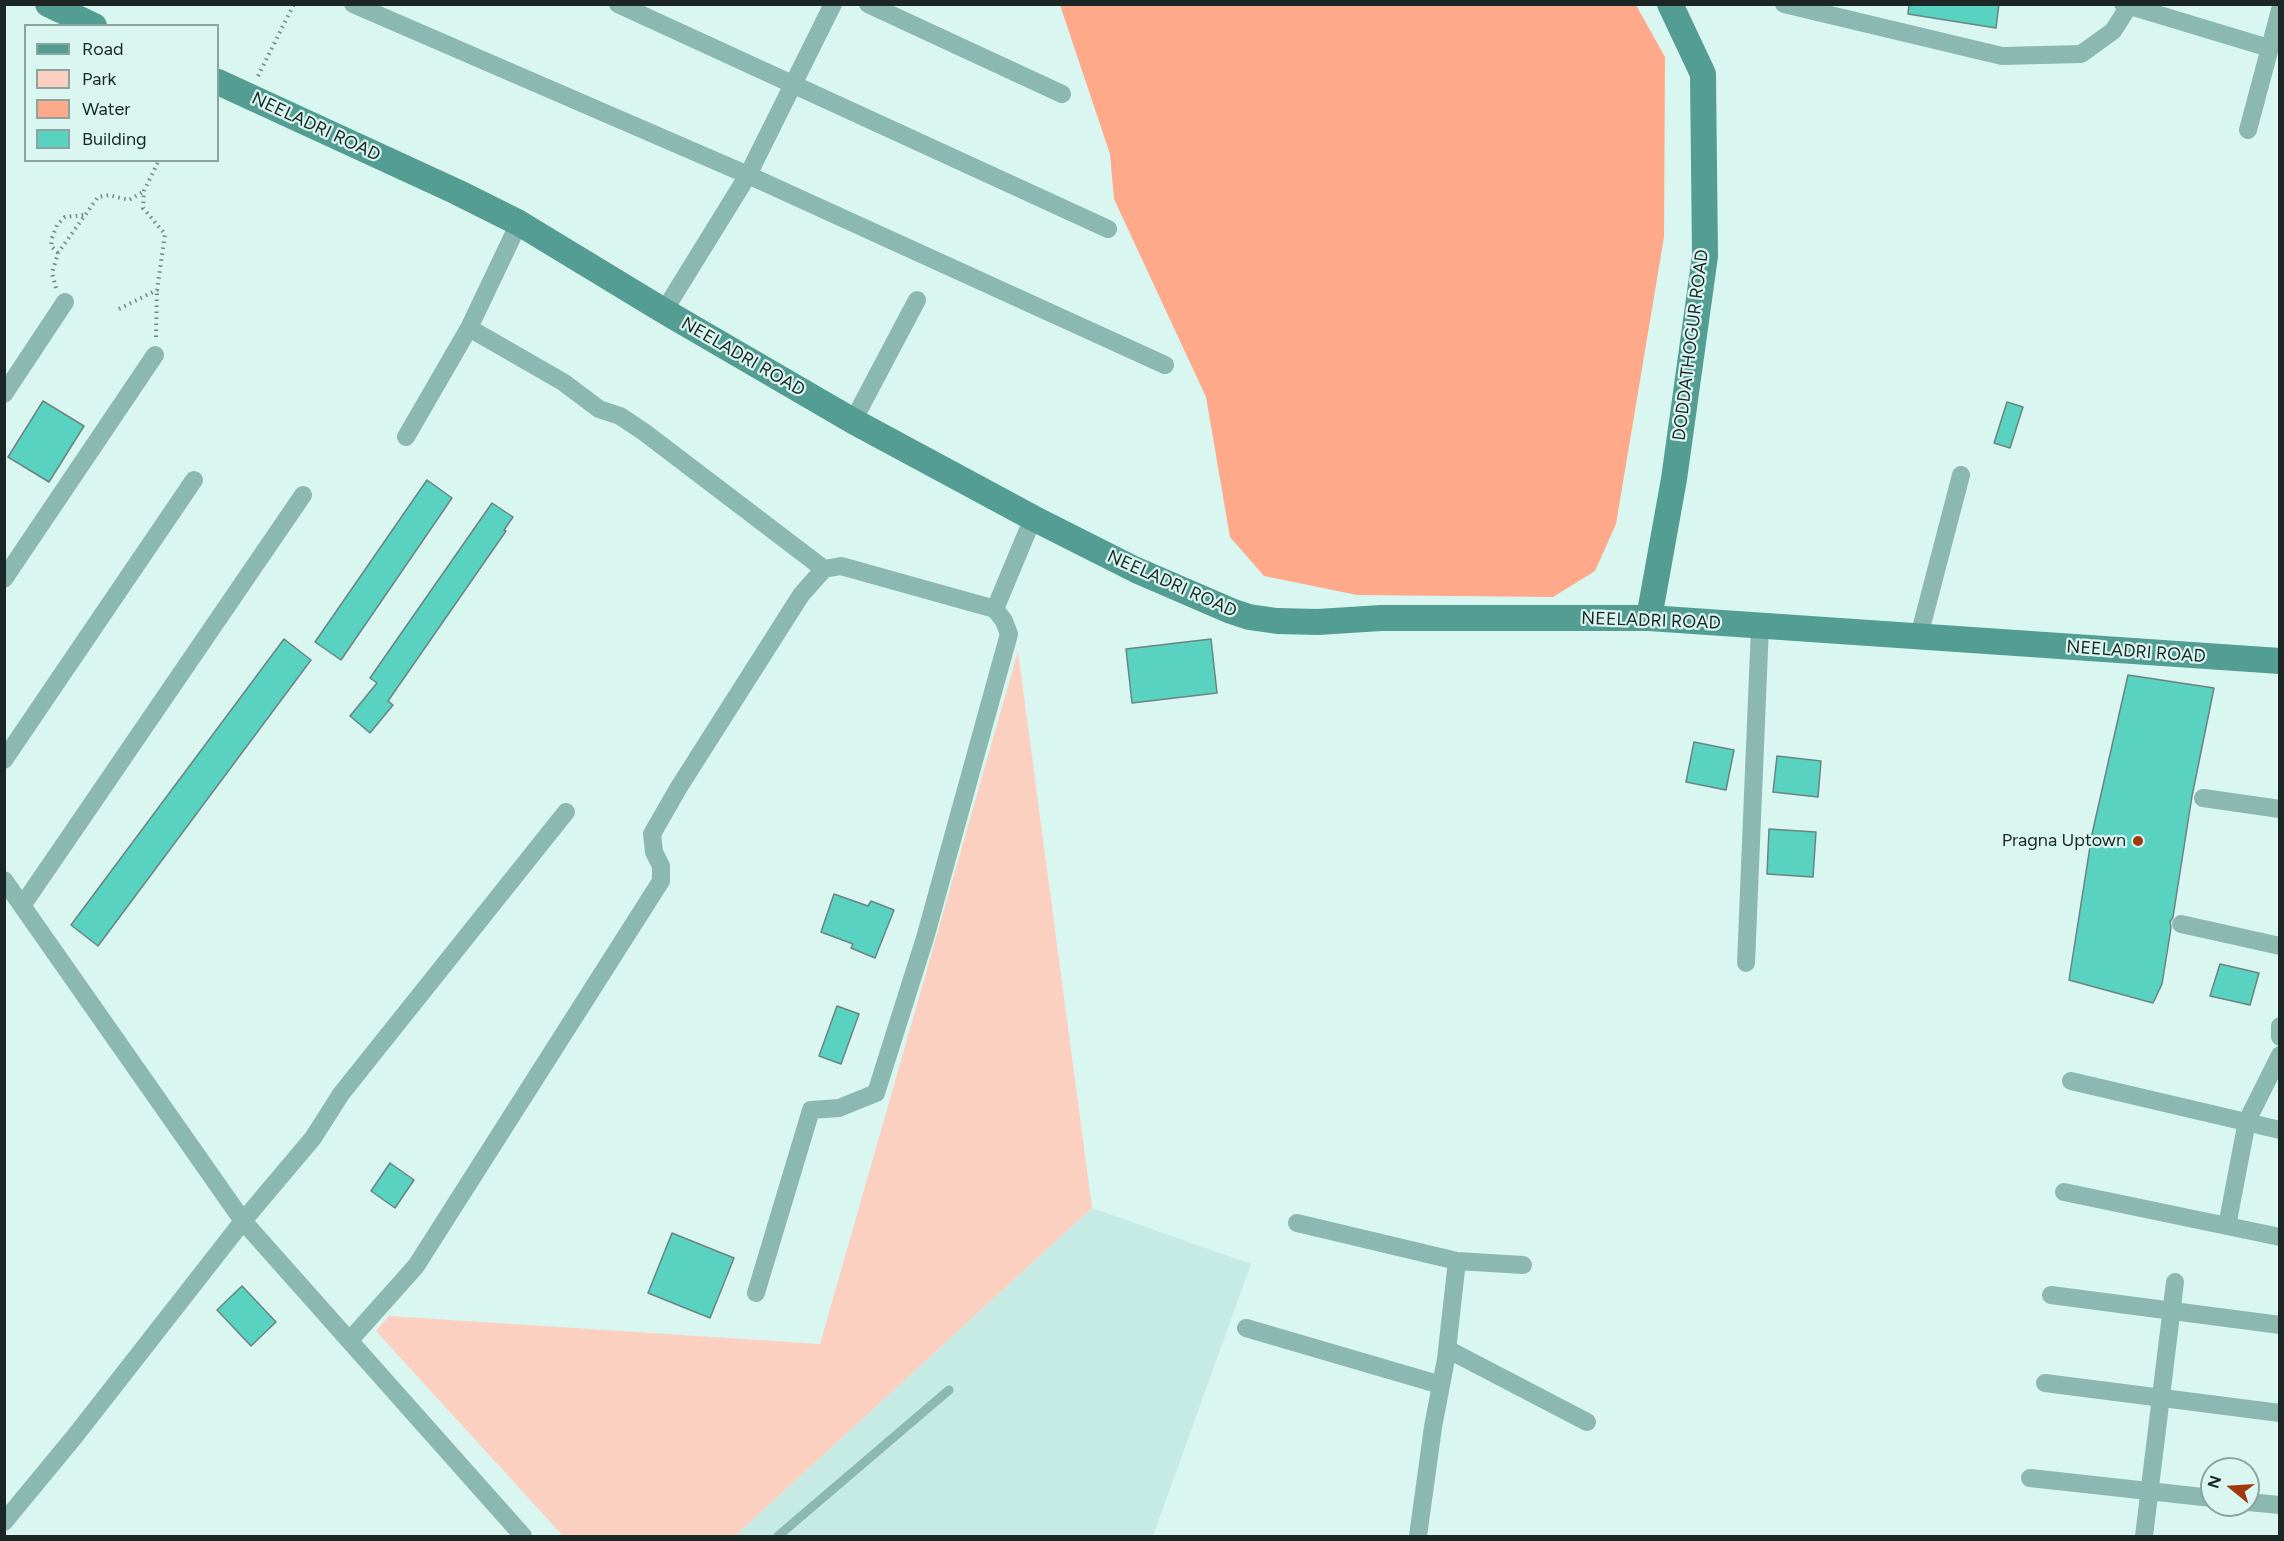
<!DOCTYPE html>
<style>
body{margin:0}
#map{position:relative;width:2284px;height:1541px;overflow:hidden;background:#d9f6f1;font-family:Figtree,sans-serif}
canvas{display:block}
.frame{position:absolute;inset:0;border:6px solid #1c2725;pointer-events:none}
.legend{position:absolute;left:24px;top:24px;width:195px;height:138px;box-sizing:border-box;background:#d9f6f1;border:2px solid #8da39f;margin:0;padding:8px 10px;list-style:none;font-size:18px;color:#1c2725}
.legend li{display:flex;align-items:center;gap:12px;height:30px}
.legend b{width:30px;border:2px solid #8da39f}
.north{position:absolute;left:2200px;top:1457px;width:60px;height:60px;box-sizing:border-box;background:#d9f6f1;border:2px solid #8da39f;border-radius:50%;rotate:288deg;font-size:16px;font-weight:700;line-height:24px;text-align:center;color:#1c2725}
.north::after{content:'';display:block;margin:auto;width:21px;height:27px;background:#a03a0e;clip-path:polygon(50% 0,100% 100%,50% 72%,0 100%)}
</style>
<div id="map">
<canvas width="2284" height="1541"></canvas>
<div class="frame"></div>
<ul class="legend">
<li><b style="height:8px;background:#549d92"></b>Road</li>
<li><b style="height:16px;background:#fcd0c0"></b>Park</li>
<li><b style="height:16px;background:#ffa98b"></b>Water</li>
<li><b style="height:16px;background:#5ad2c1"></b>Building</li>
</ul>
<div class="north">N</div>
</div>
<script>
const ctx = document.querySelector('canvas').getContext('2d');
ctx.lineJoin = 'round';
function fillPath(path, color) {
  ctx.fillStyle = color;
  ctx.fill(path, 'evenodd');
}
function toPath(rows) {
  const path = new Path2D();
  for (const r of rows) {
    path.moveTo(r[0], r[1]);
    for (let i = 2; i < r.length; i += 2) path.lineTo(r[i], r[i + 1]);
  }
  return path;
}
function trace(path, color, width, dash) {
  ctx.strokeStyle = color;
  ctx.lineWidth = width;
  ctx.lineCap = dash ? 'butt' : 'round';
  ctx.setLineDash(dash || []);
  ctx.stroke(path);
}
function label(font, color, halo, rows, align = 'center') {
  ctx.font = font + ' Figtree,sans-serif';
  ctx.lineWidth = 4.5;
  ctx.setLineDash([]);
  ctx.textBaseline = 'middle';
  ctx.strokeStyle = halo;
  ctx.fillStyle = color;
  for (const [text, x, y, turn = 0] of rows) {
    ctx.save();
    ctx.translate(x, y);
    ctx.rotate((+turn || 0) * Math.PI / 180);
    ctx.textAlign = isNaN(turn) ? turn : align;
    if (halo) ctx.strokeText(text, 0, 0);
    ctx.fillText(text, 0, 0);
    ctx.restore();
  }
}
fillPath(toPath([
 [1092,1208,1251,1264,1153,1536,735,1536]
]), '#c5ebe4');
fillPath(toPath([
 [1018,651,1092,1208,735,1536,563,1536,376,1331,389,1316,820,1344]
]), '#fcd0c0');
fillPath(toPath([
 [1060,5,1636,5,1665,57,1664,237,1616,524,1595,571,1553,597,1357,595,1264,576,1230,537,1206,397,1114,199,1110,154]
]), '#ffa98b');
const building = toPath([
 [1909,4,1999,4,1996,28,1908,14,1909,4],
 [43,401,84,426,49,482,8,457,43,401],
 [2007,402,2023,407,2010,448,1994,443,2007,402],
 [427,480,452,498,341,660,315,642,427,480],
 [492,503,513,517,504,530,506,531,388,701,393,705,370,733,350,716,377,683,370,678,492,503],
 [284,639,311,660,98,946,71,925,284,639],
 [1211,639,1217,693,1132,703,1126,649,1211,639],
 [2128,675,2214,688,2192,796,2173,917,2170,922,2171,928,2162,984,2153,1003,2069,980,2092,834,2128,675],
 [1694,742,1734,750,1726,790,1686,782,1694,742],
 [1777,756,1821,761,1818,797,1773,792,1777,756],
 [1769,829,1816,832,1813,877,1767,874,1769,829],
 [834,894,868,906,871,901,894,910,875,958,851,948,853,944,821,932,834,894],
 [2220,964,2259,973,2250,1005,2210,996,2220,964],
 [837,1006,859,1014,841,1064,819,1056,837,1006],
 [390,1163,414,1180,395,1208,371,1191,390,1163],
 [672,1233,734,1258,710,1318,648,1293,672,1233],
 [242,1286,276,1322,251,1346,217,1310,242,1286]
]);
fillPath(building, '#5ad2c1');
trace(building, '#6a8480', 1.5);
trace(toPath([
 [258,76,294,4],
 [58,253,51,246,52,238,57,225,65,217,84,215],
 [56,288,52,273,58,253,98,197,109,195,129,200,143,192],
 [119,309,157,290,165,234,143,208,144,191,159,160],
 [156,337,157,290]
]), '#728682', 4, [1.5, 4.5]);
trace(toPath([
 [778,1536,949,1390]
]), '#8bb8b0', 9);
trace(toPath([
 [353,4,748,175,1165,365],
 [618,4,1108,229],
 [868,4,1062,94],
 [1784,4,2002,56,2081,54,2113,31,2129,6],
 [2123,4,2269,48],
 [2248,130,2280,10],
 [519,223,469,328,563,382,599,409,620,416,644,432,824,569],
 [664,311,748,175,833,4],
 [4,394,65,302],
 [853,421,917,300],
 [406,437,469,328],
 [4,579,155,355],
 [995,609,1033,518],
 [1919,636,1961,475],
 [4,760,194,480],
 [2203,798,2280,809],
 [4,880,243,1221,523,1536],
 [22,906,303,495],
 [2181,924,2280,946],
 [1746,963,1760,626],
 [2280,1026,2280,1037],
 [2071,1081,2280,1130],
 [2064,1192,2280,1237],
 [1297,1223,1457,1261,1523,1265],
 [2227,1226,2247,1121,2280,1055],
 [2051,1295,2280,1325],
 [1246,1328,1441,1385],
 [350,1340,416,1266,661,881,661,866,654,852,652,834,679,787,801,595,824,569,841,566,995,609,1004,621,1009,634,925,938,876,1093,839,1108,811,1110,756,1293],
 [1447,1349,1587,1422],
 [2045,1383,2280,1413],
 [2030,1478,2212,1498],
 [2248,1502,2280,1505],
 [4,1522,75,1436,243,1221,313,1138,341,1094,566,812],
 [1418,1536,1433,1427,1446,1359,1457,1261],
 [2144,1536,2175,1282]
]), '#8bb8b0', 18);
trace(toPath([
 [48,4,94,26],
 [218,82,457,192,519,223,664,311,853,421,1033,518,1136,570,1231,611,1249,617,1277,621,1318,622,1381,618,1649,618,2280,661],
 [1649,618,1674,479,1705,256,1703,74,1670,4]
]), '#549d92', 26);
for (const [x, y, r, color] of [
 [2138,841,6,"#a03a0e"]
]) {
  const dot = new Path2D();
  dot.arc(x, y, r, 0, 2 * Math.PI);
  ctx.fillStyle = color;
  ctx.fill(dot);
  trace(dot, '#d9f6f1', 2);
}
label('18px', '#1c2725', '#d9f6f1', [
 ["NEELADRI ROAD",316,127,25],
 ["DODDATHOGUR ROAD",1691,345,-83],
 ["NEELADRI ROAD",743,357,30],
 ["NEELADRI ROAD",1172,584,24],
 ["NEELADRI ROAD",1651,621,2],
 ["NEELADRI ROAD",2136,652,4]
]);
label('18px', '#1c2725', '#d9f6f1', [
 ["Pragna Uptown",2126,841]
], 'right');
</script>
